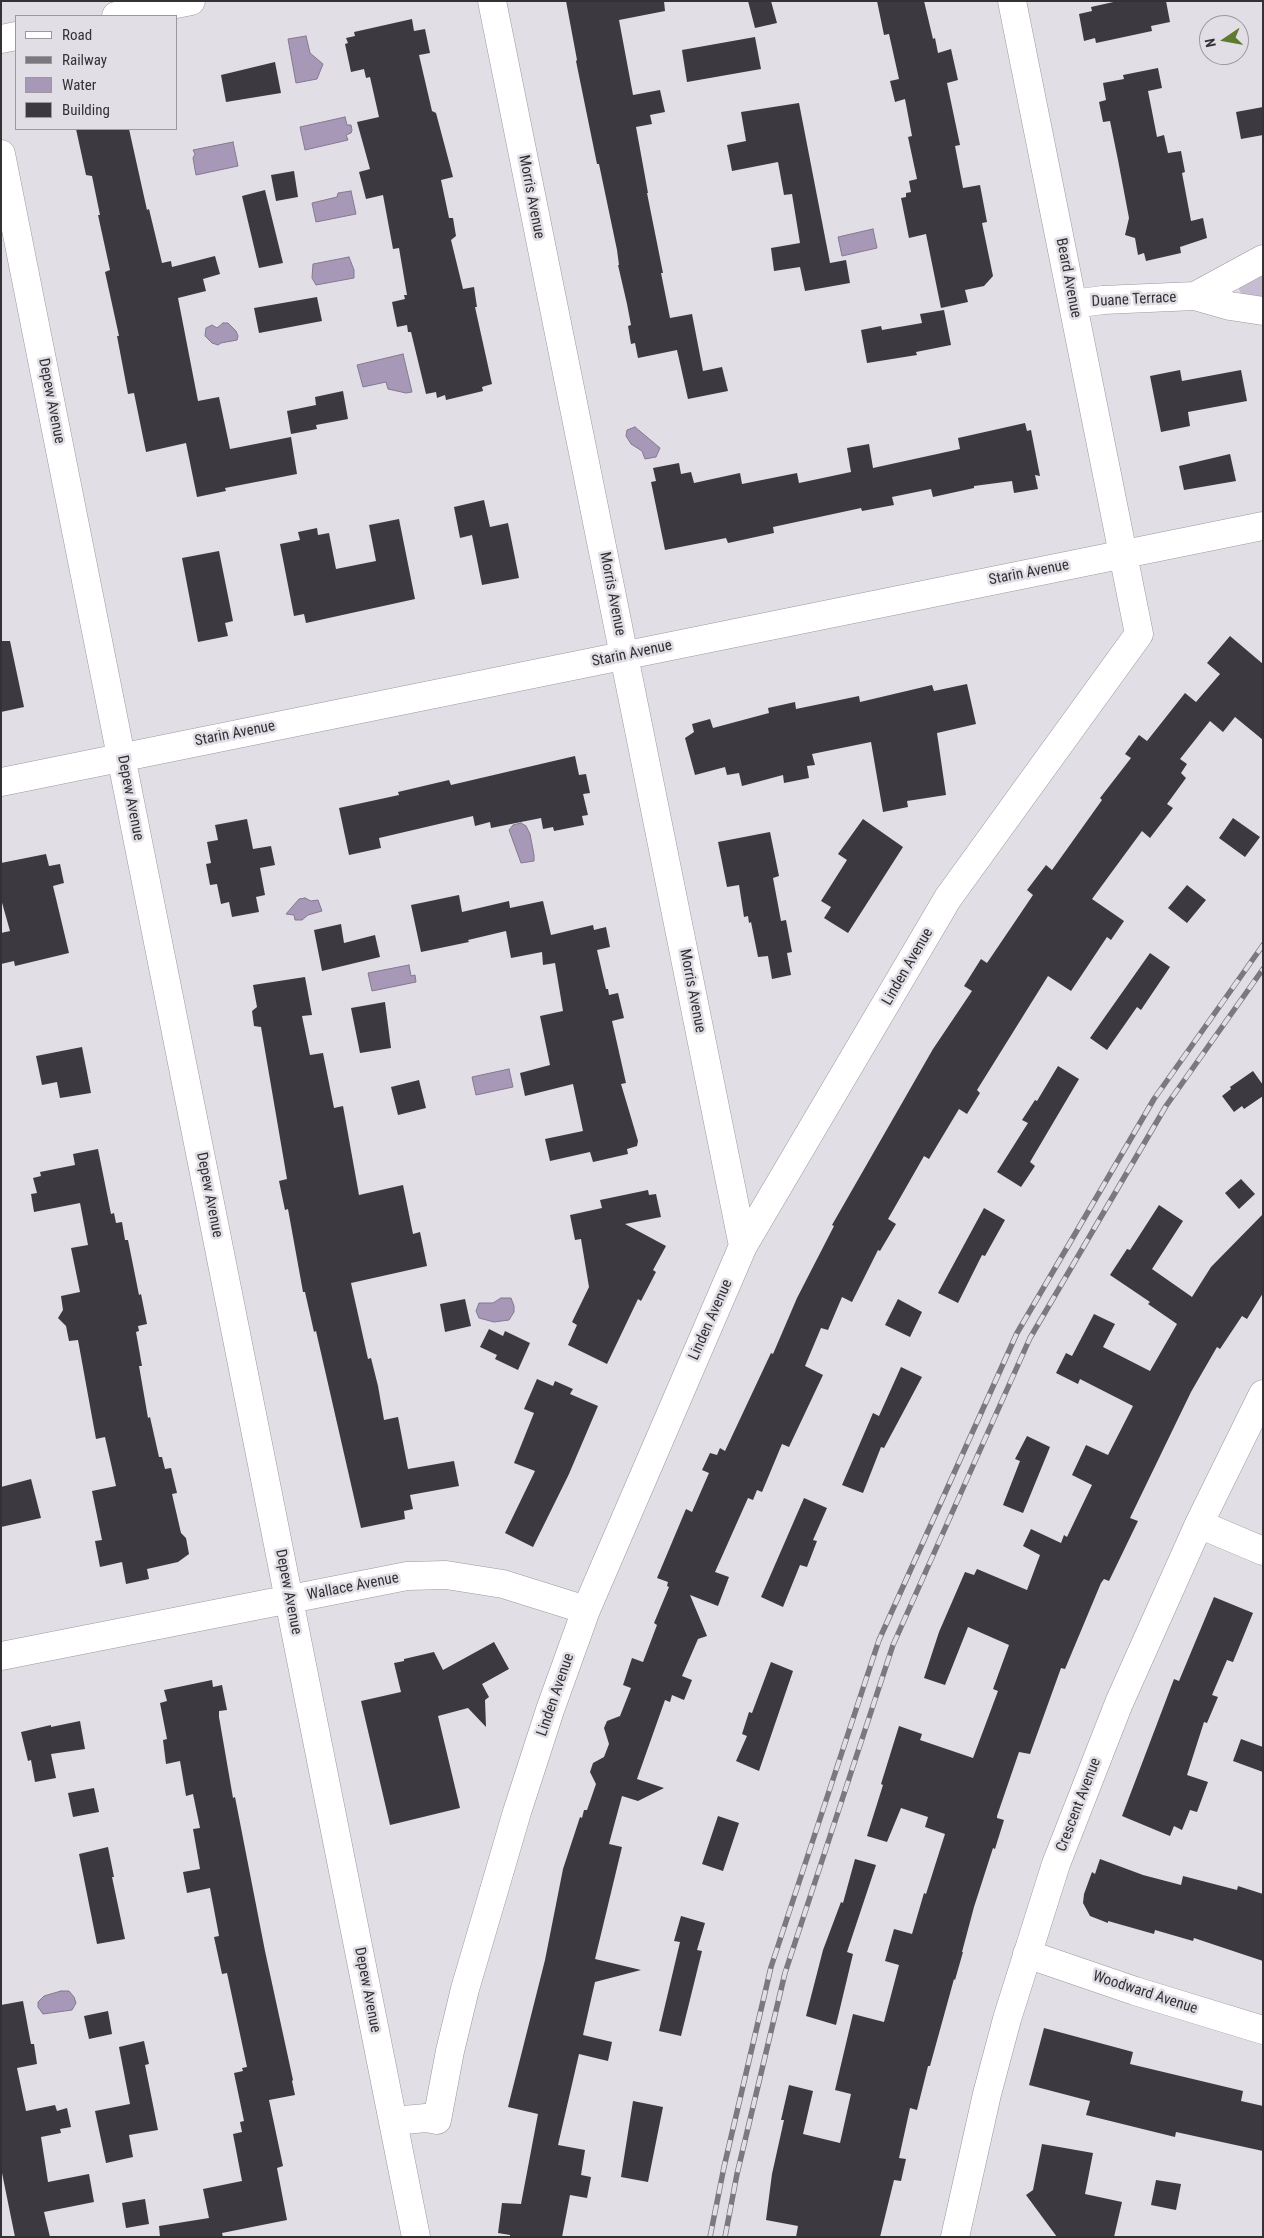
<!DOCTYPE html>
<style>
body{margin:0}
#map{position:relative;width:1264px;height:2238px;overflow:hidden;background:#e1dee6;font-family:"Roboto Condensed",sans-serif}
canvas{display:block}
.frame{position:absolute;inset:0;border:2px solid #333134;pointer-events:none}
.legend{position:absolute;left:15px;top:15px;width:162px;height:115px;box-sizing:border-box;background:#e1dee6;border:1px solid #9b999f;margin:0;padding:6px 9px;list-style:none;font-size:15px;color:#333134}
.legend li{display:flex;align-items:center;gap:10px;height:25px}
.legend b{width:25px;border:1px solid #9b999f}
.north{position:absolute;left:1199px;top:15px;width:50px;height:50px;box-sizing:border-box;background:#e1dee6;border:1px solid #9b999f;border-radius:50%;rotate:258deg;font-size:14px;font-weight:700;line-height:20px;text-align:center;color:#333134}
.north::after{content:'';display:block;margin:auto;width:18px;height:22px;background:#5d7a2f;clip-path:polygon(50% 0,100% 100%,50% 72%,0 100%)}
</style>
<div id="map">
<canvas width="1264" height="2238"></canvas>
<div class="frame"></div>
<ul class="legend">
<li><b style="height:6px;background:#fff"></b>Road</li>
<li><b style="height:6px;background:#7c797e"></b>Railway</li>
<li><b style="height:14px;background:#a798b7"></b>Water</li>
<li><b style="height:14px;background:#3c3940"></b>Building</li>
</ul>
<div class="north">N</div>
</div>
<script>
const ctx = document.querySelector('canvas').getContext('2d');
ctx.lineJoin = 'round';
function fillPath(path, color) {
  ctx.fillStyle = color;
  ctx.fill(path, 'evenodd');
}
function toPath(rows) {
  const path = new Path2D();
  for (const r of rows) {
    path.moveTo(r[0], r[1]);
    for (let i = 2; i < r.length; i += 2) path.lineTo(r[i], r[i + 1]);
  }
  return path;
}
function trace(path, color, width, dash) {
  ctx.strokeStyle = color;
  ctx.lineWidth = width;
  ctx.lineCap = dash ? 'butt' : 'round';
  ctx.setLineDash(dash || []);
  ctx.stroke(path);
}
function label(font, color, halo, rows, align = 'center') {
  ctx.font = font + ' "Roboto Condensed",sans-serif';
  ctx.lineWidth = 5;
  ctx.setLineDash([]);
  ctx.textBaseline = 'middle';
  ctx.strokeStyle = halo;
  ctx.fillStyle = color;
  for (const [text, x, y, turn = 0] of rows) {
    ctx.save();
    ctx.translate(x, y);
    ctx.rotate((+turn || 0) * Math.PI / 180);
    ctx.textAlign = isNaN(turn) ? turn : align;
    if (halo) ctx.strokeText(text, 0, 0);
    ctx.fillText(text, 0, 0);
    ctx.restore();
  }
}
fillPath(toPath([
 [1263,272,1263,299,1242,295,1239,290,1241,282]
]), '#c7bdd2');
const water = toPath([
 [306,36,310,53,323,64,317,79,296,83,288,39,306,36],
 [345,117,347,125,351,125,352,130,351,133,346,135,348,140,305,150,300,127,345,117],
 [233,142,238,166,196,175,193,158,195,154,193,150,233,142],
 [351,191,356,214,316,222,312,203,337,197,338,193,351,191],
 [873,229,877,248,842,256,838,237,873,229],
 [349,257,354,270,354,278,316,285,312,278,313,264,349,257],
 [223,323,228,323,236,331,238,336,237,340,221,343,218,345,212,343,205,336,206,328,212,325,217,328,223,323],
 [403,354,412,392,406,393,388,389,386,382,363,387,357,365,403,354],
 [635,427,660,448,656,457,645,459,642,451,631,444,626,436,627,430,635,427],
 [521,823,526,826,530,834,534,855,534,861,521,863,509,830,513,825,521,823],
 [305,898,311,901,318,900,322,911,308,915,302,920,295,920,294,915,286,914,299,899,305,898],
 [409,965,411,976,415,975,416,982,372,991,368,973,409,965],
 [509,1069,513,1087,476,1095,472,1077,509,1069],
 [501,1298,511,1298,514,1306,514,1312,509,1320,494,1322,479,1318,476,1311,479,1303,493,1303,501,1298],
 [61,1991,69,1991,74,1997,76,2003,72,2010,43,2014,38,2007,38,2002,44,1996,61,1991]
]);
fillPath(water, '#a798b7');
trace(water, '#847990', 1);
fillPath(toPath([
 [566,1,664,1,665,11,619,20,633,95,660,90,665,112,650,115,652,124,636,127,648,193,647,193,663,273,661,273,670,318,692,314,703,371,722,367,728,391,688,399,677,350,638,358,635,343,631,344,628,326,631,325,627,304,618,265,619,265,617,250,599,164,597,164,576,61,577,60],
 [748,1,771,1,777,23,755,28],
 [877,1,924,1,933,39,935,38,938,53,951,49,958,80,947,83,960,145,955,146,963,188,980,185,987,222,982,223,993,276,984,286,965,290,968,302,941,308,926,234,909,238,901,198,906,197,906,193,911,192,909,181,917,179,908,137,912,136,905,99,895,102,890,81,899,79,889,34,884,35],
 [1118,1,1166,1,1170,22,1151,26,1152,31,1096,43,1095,38,1084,41,1079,14,1092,11,1091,7],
 [412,19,414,31,425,29,430,53,419,55,432,111,436,113,453,177,441,180,449,218,453,218,456,236,451,240,463,289,474,287,477,307,475,307,492,384,482,387,483,391,446,400,445,395,437,398,436,392,426,394,411,332,408,332,407,325,397,327,392,302,405,299,404,295,407,295,399,248,393,249,383,195,366,199,359,172,370,169,357,122,379,117,370,77,366,78,364,69,351,72,345,44,348,43,346,38,355,36,354,32],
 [755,37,761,69,687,82,682,50],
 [275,62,281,93,226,102,221,75],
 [1158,68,1162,88,1148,91,1157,137,1164,135,1168,153,1181,151,1185,172,1182,173,1191,221,1203,218,1207,238,1180,247,1181,253,1146,261,1144,253,1138,255,1135,238,1125,235,1129,218,1118,160,1110,121,1103,122,1099,102,1106,100,1103,83,1124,79,1123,75],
 [799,103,830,263,846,260,850,283,805,291,800,267,774,271,771,248,800,243,792,194,784,195,778,162,732,171,727,145,746,141,741,112],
 [1263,107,1263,135,1241,139,1236,112],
 [76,129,129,129,147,210,149,209,162,263,171,261,172,267,215,256,220,274,203,279,206,291,178,298,198,401,219,397,230,449,291,437,297,474,225,488,226,491,197,497,186,443,146,452,134,393,128,394,117,336,119,336,105,272,110,270,98,215,100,215,92,176,86,175],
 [294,171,298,197,276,201,271,175],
 [265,190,283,263,259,268,242,196],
 [317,297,322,321,259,333,254,308],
 [944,310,951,345,916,352,917,355,867,363,861,330,881,326,882,330,922,323,920,314],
 [1180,370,1182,381,1241,370,1247,401,1188,412,1190,426,1161,432,1150,376],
 [343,391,348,419,316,425,317,429,291,434,287,411,316,405,315,397],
 [1025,423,1027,431,1031,430,1040,476,1035,475,1038,489,1014,493,1012,481,974,486,974,488,933,497,931,489,892,497,894,505,862,511,861,508,773,527,774,533,728,543,726,538,665,550,651,482,656,481,653,468,679,463,681,474,691,472,694,483,740,473,742,484,797,473,799,483,851,472,847,448,869,444,873,468,960,449,958,438],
 [1230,454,1236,481,1184,490,1179,466],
 [484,500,490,527,508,523,519,578,482,585,472,535,460,538,454,507],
 [399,519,415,599,306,623,304,614,294,616,280,544,300,540,298,532,317,528,318,535,329,533,336,569,376,561,369,525],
 [219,551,233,621,225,623,228,636,198,642,182,558],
 [1230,636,1263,664,1263,740,1235,717,1223,732,1210,721,1180,759,1187,764,1181,773,1186,778,1167,804,1173,808,1150,838,1142,831,1092,899,1124,921,1111,940,1107,937,1071,991,1048,976,977,1090,980,1093,967,1114,959,1109,929,1159,924,1156,888,1219,896,1224,880,1251,878,1250,852,1302,842,1297,828,1330,821,1328,805,1366,823,1375,789,1447,782,1444,762,1492,757,1490,753,1500,748,1498,715,1572,729,1577,718,1606,690,1595,707,1636,698,1639,682,1676,692,1680,684,1700,672,1695,670,1702,665,1700,637,1779,664,1788,638,1801,622,1796,609,1844,622,1847,595,1959,641,1970,595,1982,583,2035,612,2042,608,2061,579,2054,558,2145,585,2150,581,2175,591,2177,587,2198,570,2195,562,2237,510,2237,510,2235,498,2233,502,2203,521,2204,538,2114,508,2107,545,1960,563,1869,580,1817,582,1818,584,1810,587,1810,596,1784,590,1772,593,1763,604,1757,609,1744,604,1728,607,1721,620,1716,631,1688,623,1685,632,1658,643,1662,657,1625,654,1623,669,1587,667,1586,668,1582,657,1578,686,1509,692,1512,709,1473,702,1470,710,1453,717,1455,720,1448,725,1451,771,1353,773,1354,797,1298,834,1226,832,1225,933,1049,972,991,964,986,981,959,987,963,1033,895,1027,890,1046,865,1052,870,1102,800,1100,798,1131,758,1125,754,1139,735,1147,741,1185,693,1196,702,1220,674,1207,663],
 [1,641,10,641,24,707,1,712],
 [967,684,976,724,937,733,946,795,907,801,908,807,883,812,871,742,812,754,815,765,807,766,809,778,784,783,783,775,742,786,739,773,727,775,725,767,695,775,685,738,694,732,692,724,710,719,713,728,769,713,768,708,795,702,796,709,859,696,860,702,932,685,934,691],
 [575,756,579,775,586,774,590,793,583,794,588,815,582,816,584,825,554,831,553,827,543,829,541,818,491,828,490,822,475,826,473,816,379,838,381,848,349,855,339,808,399,795,398,792,449,780,451,785],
 [1233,818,1260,837,1245,857,1219,838],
 [247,819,253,849,271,846,275,865,260,868,265,895,256,897,259,912,232,917,229,902,221,904,217,884,210,885,206,864,211,863,207,842,218,840,215,825],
 [863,819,903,847,848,933,824,918,831,907,821,901,847,860,838,854],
 [770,832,779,876,773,878,781,921,786,920,792,952,787,953,791,975,772,979,768,956,758,957,751,922,749,923,748,916,744,917,739,885,727,887,718,842],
 [46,854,49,866,60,864,64,883,53,886,69,953,15,966,14,961,1,964,1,933,10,931,1,899,1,863],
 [1187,885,1206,900,1187,923,1168,908],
 [459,895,462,912,509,901,510,908,543,901,551,935,593,925,594,930,606,927,610,947,597,950,606,989,608,989,609,995,618,993,624,1018,612,1021,626,1083,621,1084,638,1141,637,1146,627,1149,628,1154,593,1162,590,1152,550,1161,545,1139,583,1131,573,1084,525,1096,520,1073,550,1065,540,1016,563,1011,555,963,543,965,542,952,511,958,506,931,468,940,469,942,421,952,411,905],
 [341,924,344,943,375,935,380,957,322,971,314,930],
 [1150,953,1170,967,1141,1010,1137,1007,1107,1050,1090,1038],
 [305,977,312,1015,302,1016,310,1055,323,1053,334,1108,343,1106,359,1195,403,1185,413,1234,420,1232,427,1266,351,1283,368,1359,371,1358,378,1386,384,1420,398,1417,408,1469,454,1461,459,1486,410,1495,413,1509,404,1511,405,1519,361,1528,316,1331,314,1332,305,1292,303,1292,288,1209,285,1210,279,1181,287,1179,261,1027,254,1026,252,1011,257,1007,253,985],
 [385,1002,391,1048,360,1053,351,1008],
 [82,1047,91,1093,60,1098,57,1082,42,1085,36,1056],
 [1058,1066,1079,1079,1030,1162,1035,1166,1021,1187,997,1172,1028,1123,1022,1120,1035,1100,1037,1101],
 [1253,1071,1263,1085,1263,1096,1244,1109,1242,1106,1234,1112,1222,1096,1231,1089,1230,1087],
 [419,1080,426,1108,398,1115,391,1087],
 [98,1149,111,1214,114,1213,116,1223,122,1222,125,1240,128,1240,139,1295,141,1294,147,1324,138,1326,139,1331,136,1332,142,1366,139,1366,148,1418,150,1417,159,1457,162,1457,165,1469,171,1468,177,1493,172,1494,181,1533,186,1538,189,1554,178,1562,147,1569,149,1579,126,1584,122,1562,100,1567,95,1541,102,1540,92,1491,116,1486,105,1437,96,1439,78,1340,69,1341,66,1326,58,1318,63,1310,61,1296,80,1292,71,1248,88,1245,80,1203,34,1212,31,1194,37,1193,33,1178,41,1176,40,1172,75,1165,73,1154],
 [1241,1179,1255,1194,1239,1209,1225,1193],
 [648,1190,649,1195,656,1194,661,1217,625,1224,666,1246,653,1270,656,1272,641,1301,638,1299,607,1364,568,1345,577,1325,572,1322,589,1287,581,1239,575,1240,570,1215,602,1208,600,1200],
 [1159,1205,1183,1221,1152,1269,1192,1297,1211,1267,1263,1214,1263,1293,1247,1319,1242,1316,1220,1349,1217,1347,1191,1392,1130,1518,1138,1521,1109,1581,1104,1579,1101,1583,1065,1669,1061,1668,1030,1754,1019,1752,997,1816,997,1818,1004,1820,995,1849,993,1848,974,1907,962,1952,963,1952,955,1980,954,1979,930,2066,928,2066,917,2110,910,2108,899,2158,906,2159,901,2181,894,2180,880,2237,796,2237,798,2226,766,2220,772,2174,784,2120,781,2120,789,2085,813,2091,803,2134,840,2143,851,2094,835,2090,853,2014,884,2022,899,1965,885,1961,894,1929,912,1934,924,1893,926,1894,945,1834,925,1827,928,1817,901,1808,887,1842,867,1836,883,1785,881,1784,899,1726,922,1734,920,1740,973,1758,998,1691,993,1689,1009,1645,968,1627,945,1685,924,1678,939,1632,965,1572,974,1575,977,1569,1027,1590,1040,1555,1023,1546,1031,1529,1061,1543,1064,1535,1067,1537,1092,1485,1072,1475,1086,1445,1108,1455,1133,1406,1080,1379,1078,1384,1056,1373,1066,1353,1072,1356,1094,1314,1115,1324,1103,1347,1150,1371,1177,1324,1148,1304,1150,1302,1110,1275,1127,1249,1130,1250],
 [984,1208,1005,1220,985,1256,982,1255,958,1303,938,1293],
 [465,1299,471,1326,445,1332,440,1304],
 [898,1299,922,1312,910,1337,885,1325],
 [489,1329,503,1336,505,1331,530,1343,518,1370,495,1359,497,1355,480,1347],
 [901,1367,922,1377,884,1448,881,1447,863,1493,842,1485,873,1413,879,1416],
 [537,1379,553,1386,555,1381,573,1389,570,1394,598,1406,569,1474,533,1547,505,1533,535,1471,514,1463,534,1413,524,1409],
 [1027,1436,1050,1447,1023,1513,1003,1505,1020,1461,1015,1459],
 [31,1479,41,1518,1,1527,1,1487],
 [804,1498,827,1508,813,1540,817,1541,807,1567,800,1565,783,1607,761,1597],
 [1214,1597,1253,1613,1233,1662,1227,1660,1212,1695,1218,1697,1207,1723,1204,1722,1187,1775,1208,1782,1197,1812,1190,1810,1182,1830,1174,1826,1170,1836,1122,1816,1174,1679,1179,1681],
 [494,1642,509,1669,482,1684,489,1697,485,1700,486,1727,468,1708,438,1716,460,1808,390,1825,361,1701,401,1692,394,1663,404,1661,404,1659,434,1652,443,1670],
 [771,1662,793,1671,759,1771,736,1761,747,1736,742,1734,749,1712,752,1713],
 [212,1680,213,1687,222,1685,227,1710,219,1711,219,1717,233,1798,235,1797,265,1951,293,2080,292,2081,295,2095,269,2100,283,2166,277,2168,287,2220,222,2233,223,2237,160,2237,159,2226,209,2218,203,2189,242,2181,233,2134,242,2132,240,2122,244,2121,234,2073,243,2071,242,2068,247,2067,227,1973,222,1974,214,1937,219,1936,210,1888,187,1893,183,1872,200,1869,193,1829,200,1828,193,1794,186,1796,180,1761,166,1764,163,1740,167,1739,160,1703,167,1701,164,1690],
 [80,1721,85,1749,51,1754,56,1778,35,1782,31,1760,28,1761,21,1732,51,1725,51,1727],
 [1241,1739,1263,1747,1263,1772,1233,1761],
 [94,1788,99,1812,73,1817,68,1793],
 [718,1816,739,1823,723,1871,702,1864],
 [108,1847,114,1877,112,1877,125,1939,97,1944,79,1854],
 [855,1859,876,1865,847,1952,853,1954,836,2025,806,2016,823,1950,841,1902,843,1903],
 [1100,1859,1143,1875,1181,1885,1183,1876,1237,1890,1238,1886,1263,1894,1263,1961,1194,1938,1193,1941,1155,1930,1154,1934,1108,1921,1108,1923,1090,1916,1083,1903,1084,1894,1092,1872,1095,1874],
 [681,1916,705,1923,697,1950,702,1951,681,2036,659,2031,680,1942,674,1941],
 [23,2001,31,2044,34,2044,37,2064,17,2068,26,2111,55,2105,57,2111,67,2108,71,2127,60,2129,61,2133,41,2137,48,2182,89,2174,94,2202,44,2212,50,2237,15,2237,1,2168,1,2005],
 [108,2011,112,2034,89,2039,84,2016],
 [1044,2028,1133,2052,1130,2064,1243,2091,1241,2101,1263,2106,1263,2151,1176,2132,1175,2137,1086,2115,1090,2101,1029,2085],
 [144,2041,149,2064,145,2065,158,2130,129,2135,133,2157,106,2163,95,2111,130,2104,119,2047],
 [633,2101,663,2107,648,2182,621,2177],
 [1042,2144,1093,2153,1085,2194,1122,2202,1114,2237,1057,2237,1026,2195,1033,2190],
 [1156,2180,1181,2184,1176,2210,1151,2205],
 [145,2199,149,2224,126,2228,122,2203]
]), '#3c3940');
const minor = toPath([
 [492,1,743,1246],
 [116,16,191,1],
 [1,39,16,36],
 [1,154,416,2237],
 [1195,296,1263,259],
 [1073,304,1103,300,1195,296,1230,306,1263,311],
 [1,782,1263,526],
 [1199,1524,1263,1551],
 [1,1656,407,1576,446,1575,503,1584,586,1610],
 [1027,1954,1135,1991,1263,2030],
 [393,2121,426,2118,437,2120,450,2051,465,1989,517,1812,550,1710,586,1610,743,1246,948,898,1139,634,1012,1],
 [955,2237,987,2094,1007,2019,1056,1864,1119,1703,1199,1524,1263,1394]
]);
trace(minor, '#9b979f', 29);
trace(minor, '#fff', 28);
const rail = toPath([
 [710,2237,724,2167,771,1967,879,1640,1017,1333,1154,1099,1263,945],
 [725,2237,737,2174,785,1973,893,1645,1030,1338,1166,1106,1263,969]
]);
trace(rail, '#7c797e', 5.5);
trace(rail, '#e1dee6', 4, [11]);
label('15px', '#333134', '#e1dee6', [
 ["Morris Avenue",531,197,79],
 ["Beard Avenue",1068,278,79],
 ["Duane Terrace",1134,300,-3],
 ["Depew Avenue",51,401,79],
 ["Starin Avenue",1029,573,-11],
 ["Morris Avenue",612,594,79],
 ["Starin Avenue",632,654,-12],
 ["Starin Avenue",235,734,-11],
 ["Depew Avenue",130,798,79],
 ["Linden Avenue",908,967,-60],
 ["Morris Avenue",692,991,79],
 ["Depew Avenue",209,1195,79],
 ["Linden Avenue",711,1320,-66],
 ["Wallace Avenue",353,1587,-11],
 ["Depew Avenue",288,1592,79],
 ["Linden Avenue",556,1695,-71],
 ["Crescent Avenue",1079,1805,-69],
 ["Depew Avenue",367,1990,79],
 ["Woodward Avenue",1145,1993,18]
]);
</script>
